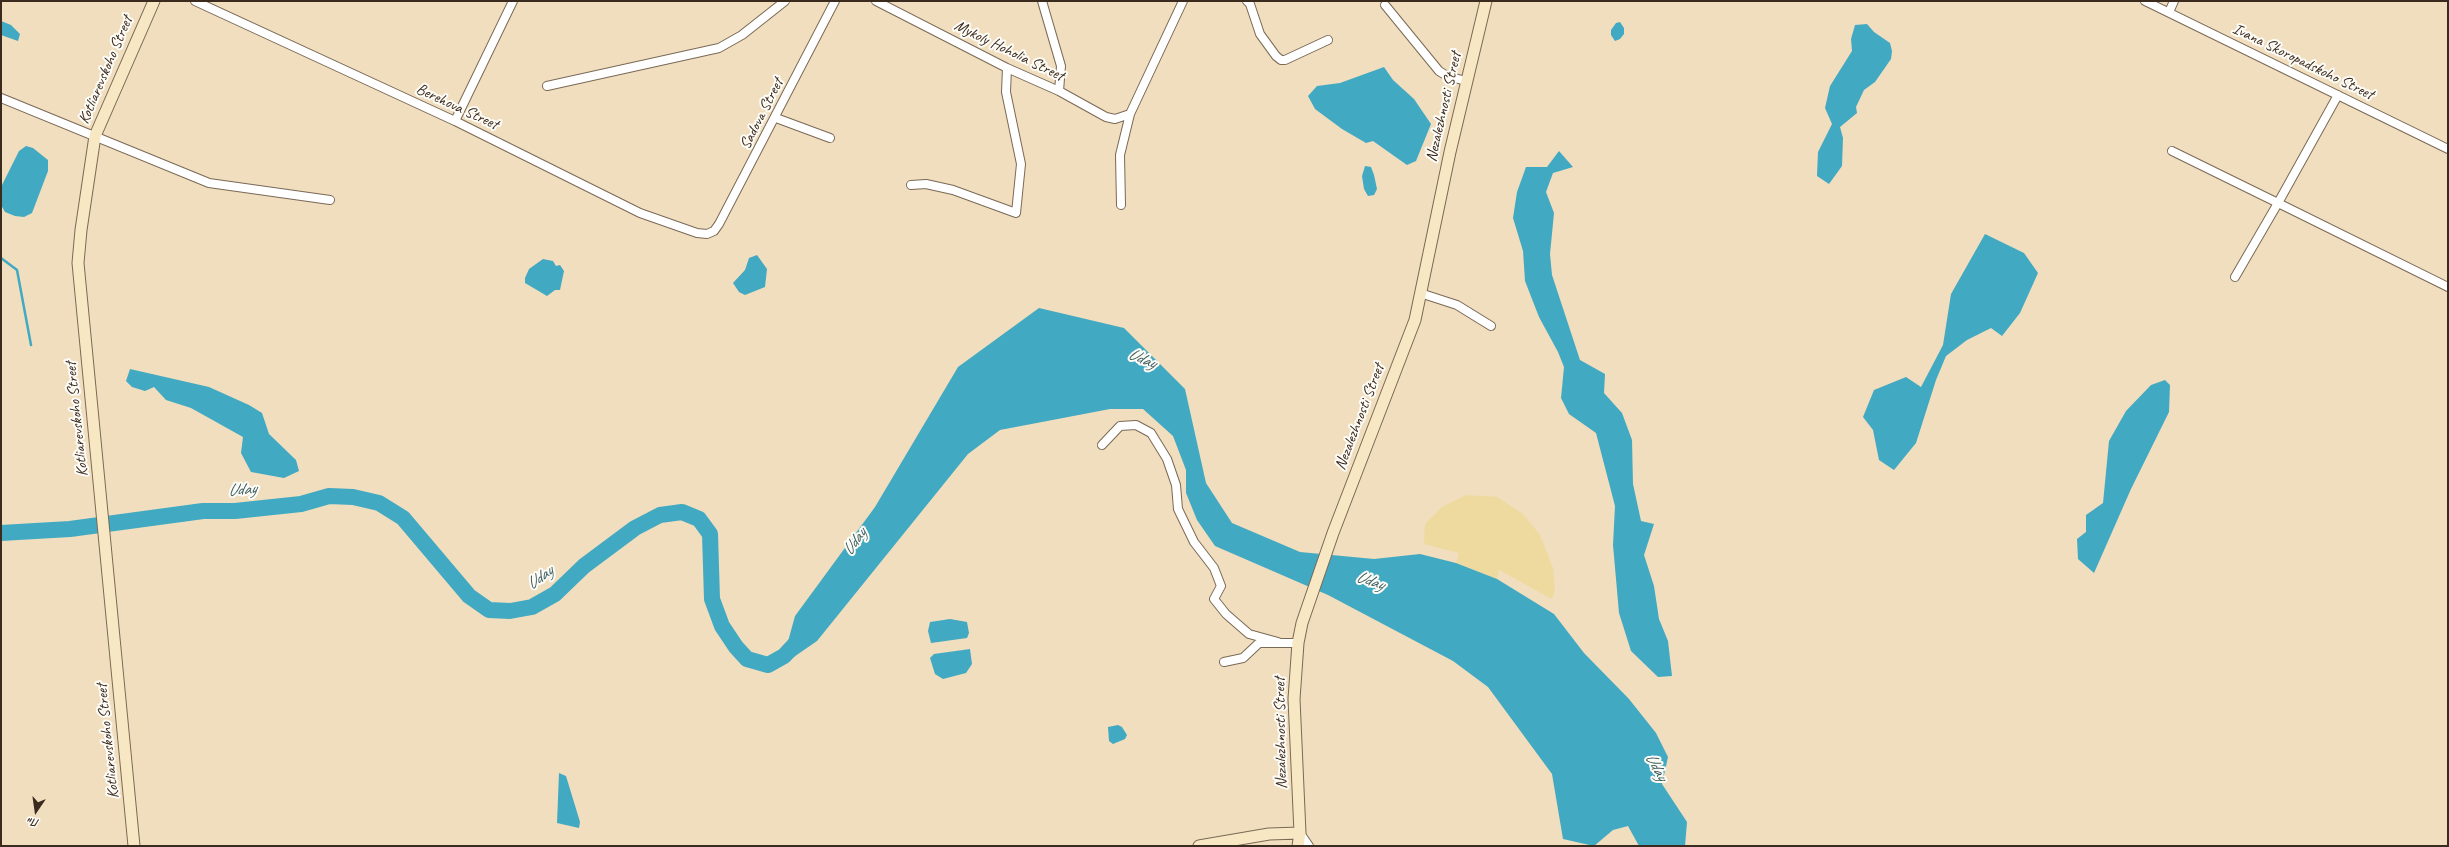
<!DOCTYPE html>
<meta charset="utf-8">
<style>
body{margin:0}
#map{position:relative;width:2449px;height:847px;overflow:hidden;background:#f0debe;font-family:Caveat,sans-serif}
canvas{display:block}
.frame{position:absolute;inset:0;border:2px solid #3b2a1e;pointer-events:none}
.north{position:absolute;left:16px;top:791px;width:40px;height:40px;-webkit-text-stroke:3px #fdfcf7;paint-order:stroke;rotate:193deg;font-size:11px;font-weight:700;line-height:16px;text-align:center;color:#3b2a1e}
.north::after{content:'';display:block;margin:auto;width:14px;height:18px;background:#3b2a1e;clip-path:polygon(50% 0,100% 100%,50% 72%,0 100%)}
</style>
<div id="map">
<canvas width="2449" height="847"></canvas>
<div class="frame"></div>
<div class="north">Пн</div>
</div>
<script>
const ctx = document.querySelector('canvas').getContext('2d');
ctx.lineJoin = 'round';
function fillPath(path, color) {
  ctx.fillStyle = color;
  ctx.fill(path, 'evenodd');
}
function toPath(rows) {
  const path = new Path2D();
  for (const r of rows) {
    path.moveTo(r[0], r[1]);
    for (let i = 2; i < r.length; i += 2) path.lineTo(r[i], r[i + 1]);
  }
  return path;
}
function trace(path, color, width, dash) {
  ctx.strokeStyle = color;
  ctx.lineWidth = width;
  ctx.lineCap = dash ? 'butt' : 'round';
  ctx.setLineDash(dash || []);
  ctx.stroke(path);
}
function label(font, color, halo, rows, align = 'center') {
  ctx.font = font + ' Caveat,sans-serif';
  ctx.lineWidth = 4;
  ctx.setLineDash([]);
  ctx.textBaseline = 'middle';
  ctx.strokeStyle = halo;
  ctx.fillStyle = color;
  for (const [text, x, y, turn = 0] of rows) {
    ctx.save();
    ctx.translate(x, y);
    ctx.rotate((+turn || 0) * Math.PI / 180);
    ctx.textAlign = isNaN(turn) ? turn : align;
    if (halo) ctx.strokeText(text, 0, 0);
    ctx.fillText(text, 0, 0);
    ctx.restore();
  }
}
fillPath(toPath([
 [1466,495,1497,497,1523,514,1540,535,1553,568,1555,590,1552,599,1499,570,1497,579,1456,563,1459,553,1424,544,1425,524,1442,507]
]), '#eeda9e');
fillPath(toPath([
 [1,21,11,25,20,34,18,41,1,35],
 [1620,22,1624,28,1624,34,1620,39,1615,41,1611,35,1611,30,1616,23],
 [1867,24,1874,32,1890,43,1892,51,1891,59,1875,82,1864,90,1856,107,1857,113,1840,127,1843,138,1842,166,1829,184,1817,176,1818,152,1832,124,1825,108,1830,86,1852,51,1851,39,1855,25],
 [1384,67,1393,80,1414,99,1431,124,1416,161,1407,165,1373,141,1366,143,1342,129,1315,109,1308,96,1317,86,1340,83],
 [26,146,33,148,48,160,48,171,32,213,24,217,15,216,5,212,1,205,1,187,19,151],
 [1559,151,1573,167,1553,173,1546,192,1554,213,1550,254,1552,275,1580,360,1605,374,1604,393,1622,413,1632,440,1633,484,1641,521,1654,524,1644,555,1654,586,1659,619,1668,641,1672,676,1658,677,1631,651,1619,613,1613,545,1615,506,1596,433,1569,414,1561,398,1564,367,1558,352,1539,317,1525,281,1523,251,1513,218,1517,192,1526,167,1547,167],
 [1365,166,1371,167,1374,175,1377,189,1374,195,1368,196,1364,189,1362,176],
 [1985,234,2024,253,2038,273,2020,313,2002,336,1991,328,1967,340,1946,356,1936,380,1916,443,1894,470,1879,460,1873,430,1863,417,1874,390,1906,377,1921,387,1943,345,1951,294],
 [757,255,767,269,765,287,745,295,739,292,733,283,745,270,749,258],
 [543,259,553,261,556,266,560,265,564,271,560,290,555,290,547,296,525,283,525,278,529,269],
 [1039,308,1124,328,1185,389,1206,483,1232,523,1300,552,1374,559,1420,554,1456,563,1497,579,1554,614,1584,653,1629,699,1656,733,1668,757,1662,784,1687,822,1685,846,1639,846,1628,826,1613,830,1594,846,1563,839,1552,774,1488,687,1453,661,1328,595,1215,546,1197,520,1186,493,1186,470,1173,436,1143,409,1110,409,1000,430,968,454,817,641,788,661,784,656,795,616,875,507,958,367],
 [130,369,209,387,249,405,262,413,269,434,296,460,299,471,284,478,251,472,241,453,243,437,191,408,166,400,154,387,145,391,132,387,126,381],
 [2165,380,2170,385,2169,412,2131,489,2094,573,2078,559,2077,539,2086,532,2086,515,2103,503,2109,441,2126,411,2151,385],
 [950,619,967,622,969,633,967,638,931,643,928,631,930,622],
 [970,649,972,664,966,673,943,679,935,674,930,658,934,654],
 [1118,725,1122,727,1127,735,1125,739,1113,744,1109,741,1108,727],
 [559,773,566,776,580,822,579,828,557,823]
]), '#42a9c2');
trace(toPath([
 [1,258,17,270,31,345]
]), '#42a9c2', 2.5);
trace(toPath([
 [1,533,70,529,203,511,235,511,301,504,329,496,353,497,379,503,403,518,469,596,489,610,510,611,532,607,555,594,584,566,635,528,660,515,682,512,699,519,710,534,712,599,722,626,736,647,747,659,768,665,784,656,798,641]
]), '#42a9c2', 16);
const street = toPath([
 [195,1,455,121,640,213,697,233,707,234,714,231,719,224,835,1],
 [876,1,1007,68,1059,91,1106,117,1115,119,1130,114],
 [1042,1,1061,66,1059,91],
 [1247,1,1250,4,1260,34,1276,56,1281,60,1285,60,1328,40],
 [2145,1,2448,149],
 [1385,5,1439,71,1447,76,1466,81],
 [2169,12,2174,1],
 [547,86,719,48,742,35,785,1],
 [2338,95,2278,203,2448,287],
 [1,98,209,183,330,200],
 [776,118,830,138],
 [455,121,513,1],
 [2172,151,2278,203,2235,277],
 [911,185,926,184,953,190,1016,213,1021,164,1006,92,1007,68],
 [1121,205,1120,155,1130,114,1183,1],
 [1420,293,1457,305,1491,326],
 [1102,445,1120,426,1136,425,1151,433,1167,459,1176,485,1178,509,1194,542,1214,568,1221,586,1214,599,1226,614,1249,634,1278,642],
 [1224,662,1243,658,1259,643,1298,643],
 [1300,833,1309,846]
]);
const secondary = toPath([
 [134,846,78,263,81,230,95,136,154,1],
 [1199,846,1269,834,1300,833],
 [1298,846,1300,833,1294,699,1298,643,1302,623,1333,533,1415,320,1450,152,1486,1]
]);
trace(street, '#7a6956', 10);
trace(secondary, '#7a6956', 13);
trace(street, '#fff', 8);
trace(secondary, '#f7e8c3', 11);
label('16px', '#3b2a1e', '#fdfcf7', [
 ["Mykoly Hoholia Street",1009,51,26],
 ["Ivana Skoropadskoho Street",2303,62,26],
 ["Kotliarevskoho Street",106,70,-67],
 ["Berehova Street",457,107,25],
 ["Nezalezhnosti Street",1444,107,-77],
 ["Sadova Street",762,114,-63],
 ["Nezalezhnosti Street",1360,417,-69],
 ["Kotliarevskoho Street",77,419,-96],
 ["Nezalezhnosti Street",1281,733,-91],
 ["Kotliarevskoho Street",108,741,-96]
]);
label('italic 17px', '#3e5d60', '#fdfcf7', [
 ["Uday",1142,359,23],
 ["Uday",242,490,-4],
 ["Uday",855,542,-54],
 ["Uday",540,578,-36],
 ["Uday",1370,581,19],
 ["Uday",1656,767,61]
]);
</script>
